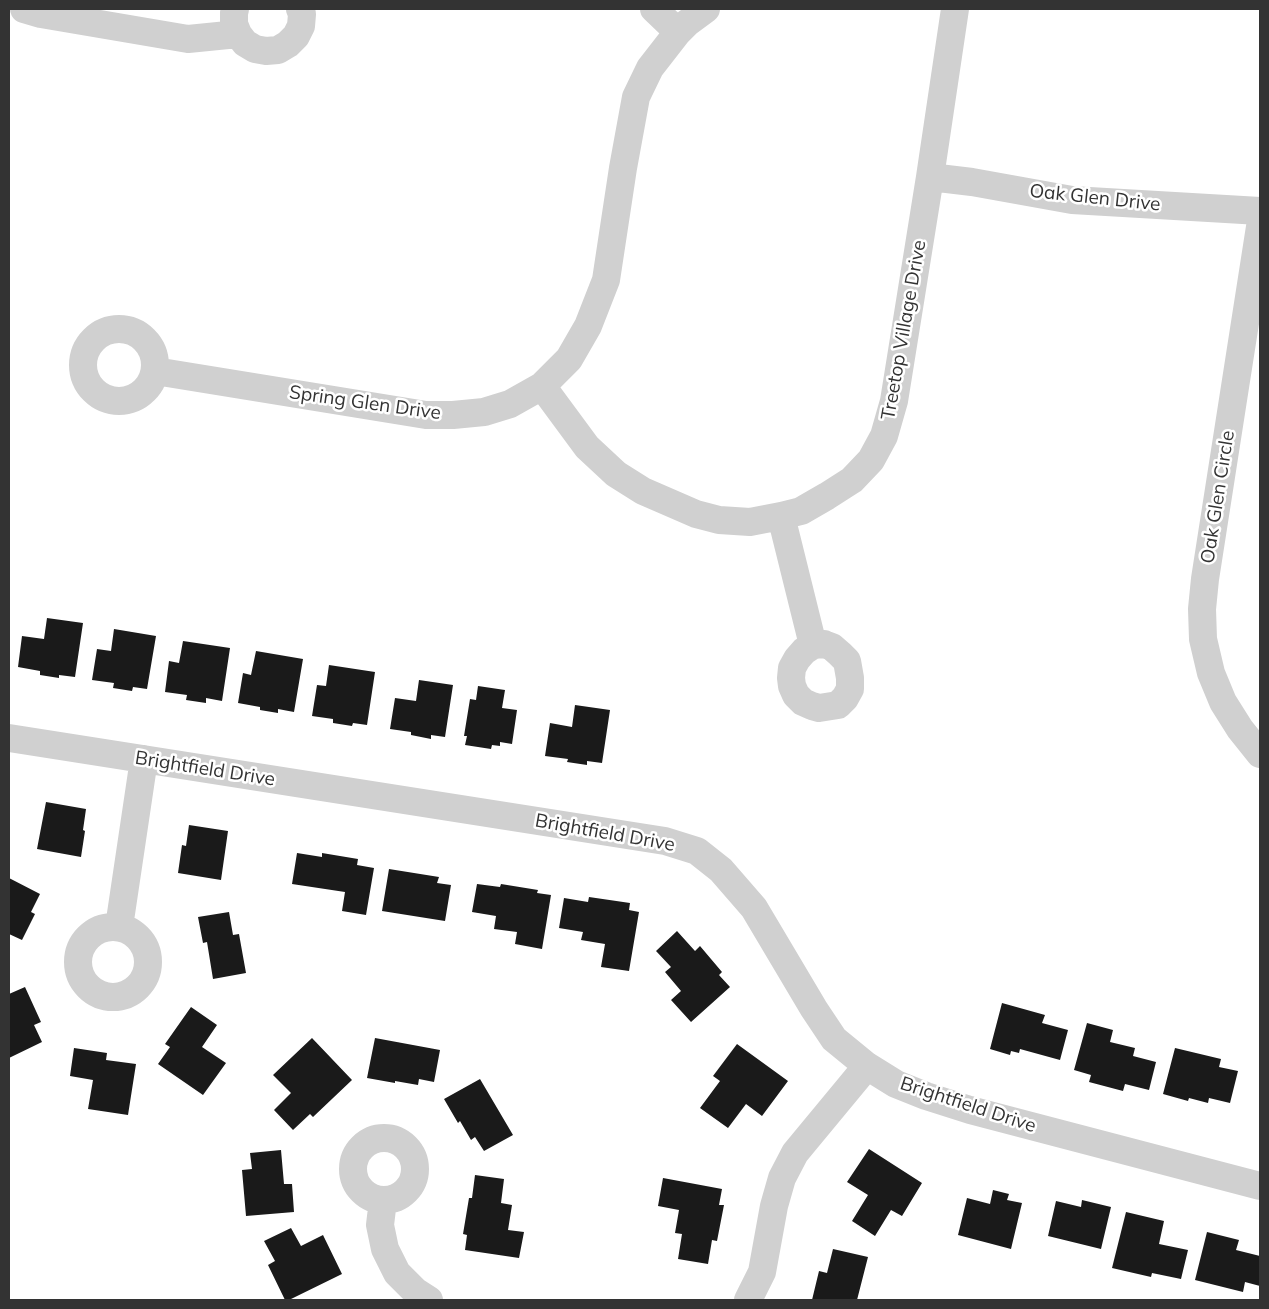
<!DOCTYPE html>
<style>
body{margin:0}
#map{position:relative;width:1269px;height:1309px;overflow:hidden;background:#fff;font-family:Mulish,sans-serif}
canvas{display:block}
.frame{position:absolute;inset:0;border:10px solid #333;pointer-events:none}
</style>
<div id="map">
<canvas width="1269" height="1309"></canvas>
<div class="frame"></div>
</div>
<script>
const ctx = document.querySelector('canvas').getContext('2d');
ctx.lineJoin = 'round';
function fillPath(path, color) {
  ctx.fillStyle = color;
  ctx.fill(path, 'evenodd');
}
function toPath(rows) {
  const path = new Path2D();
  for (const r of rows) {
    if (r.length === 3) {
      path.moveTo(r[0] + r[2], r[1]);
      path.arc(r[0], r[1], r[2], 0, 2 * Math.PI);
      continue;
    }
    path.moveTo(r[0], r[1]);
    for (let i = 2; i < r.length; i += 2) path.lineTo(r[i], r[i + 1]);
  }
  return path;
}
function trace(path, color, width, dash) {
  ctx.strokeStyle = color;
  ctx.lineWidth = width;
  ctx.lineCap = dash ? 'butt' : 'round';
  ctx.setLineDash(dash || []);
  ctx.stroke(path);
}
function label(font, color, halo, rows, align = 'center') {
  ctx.font = font + ' Mulish,sans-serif';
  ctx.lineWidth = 5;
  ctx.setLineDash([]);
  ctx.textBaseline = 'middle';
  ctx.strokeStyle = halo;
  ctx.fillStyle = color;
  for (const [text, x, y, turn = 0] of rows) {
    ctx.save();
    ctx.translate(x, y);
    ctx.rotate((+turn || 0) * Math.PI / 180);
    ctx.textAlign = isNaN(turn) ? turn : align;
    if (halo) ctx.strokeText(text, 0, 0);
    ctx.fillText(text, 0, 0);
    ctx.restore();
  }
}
fillPath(toPath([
 [47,618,83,623,75,677,59,675,59,678,40,675,40,671,18,667,22,636,44,639],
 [114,629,156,636,147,689,133,687,132,691,113,688,114,683,92,680,97,649,111,651],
 [183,641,230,648,222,701,206,698,206,703,186,700,187,695,165,692,169,661,179,663],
 [256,651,303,659,294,712,278,709,278,713,260,710,260,707,238,703,243,673,251,675],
 [329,665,375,672,367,725,353,723,352,726,333,723,333,719,312,716,317,685,326,686],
 [419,680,453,685,445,737,431,735,431,739,411,735,411,732,390,729,395,698,416,701],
 [478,686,505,690,502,708,517,710,512,744,500,742,500,746,492,745,491,749,465,745,467,736,464,736,470,699,476,700],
 [575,705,610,710,602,763,587,761,587,765,567,762,568,759,545,756,550,723,572,727],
 [46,802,86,809,83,830,85,831,81,857,37,849],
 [189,825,228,831,221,880,178,873,182,845,186,846],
 [297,853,322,857,322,853,358,859,357,865,374,868,366,915,342,911,345,892,292,884],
 [389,869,439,877,437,883,451,885,445,921,382,911],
 [9,878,40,894,31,912,35,914,22,940,9,934],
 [477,884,500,887,501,884,538,890,537,893,551,895,542,949,515,944,517,932,494,929,496,916,472,912],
 [589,897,630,903,629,910,639,912,629,971,601,967,605,944,581,940,583,932,559,928,564,898,588,902],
 [229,912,233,935,239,934,246,973,213,979,207,942,203,943,198,917],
 [677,931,695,951,700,946,722,972,719,975,730,987,691,1022,671,1000,681,991,665,972,671,967,656,951],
 [25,987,41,1022,34,1025,42,1042,9,1058,9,994],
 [1002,1003,1045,1015,1042,1023,1068,1030,1060,1060,1020,1049,1019,1053,1011,1051,1010,1055,990,1049],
 [191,1007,217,1025,202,1047,226,1063,203,1095,158,1064,170,1047,165,1044],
 [1087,1023,1113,1030,1110,1042,1135,1048,1133,1056,1156,1062,1149,1090,1125,1084,1123,1091,1089,1082,1091,1075,1074,1070],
 [312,1038,352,1080,313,1117,310,1114,293,1130,274,1110,291,1093,273,1075],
 [375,1038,440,1050,434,1082,419,1079,418,1085,395,1081,395,1083,367,1078],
 [737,1044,788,1081,762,1116,746,1104,728,1128,700,1108,720,1081,713,1076],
 [74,1048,107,1053,106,1060,136,1064,128,1115,88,1109,93,1080,70,1076],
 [1175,1048,1221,1059,1219,1067,1238,1071,1230,1103,1209,1098,1208,1103,1189,1098,1188,1101,1163,1094],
 [480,1079,513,1135,484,1151,475,1137,471,1140,460,1121,458,1123,444,1099],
 [869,1149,922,1183,902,1216,891,1210,875,1236,852,1221,868,1195,847,1182],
 [281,1150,284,1184,292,1184,294,1212,246,1216,242,1170,252,1169,250,1153],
 [475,1175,504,1179,501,1203,512,1205,508,1230,524,1232,519,1258,465,1250,467,1235,463,1234,469,1198,472,1198],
 [663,1178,722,1189,719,1205,724,1205,717,1241,712,1240,708,1264,678,1259,682,1234,675,1233,679,1210,658,1206],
 [993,1190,1009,1194,1007,1200,1022,1203,1011,1249,958,1235,967,1198,990,1204],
 [1082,1200,1111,1207,1101,1249,1048,1236,1056,1201,1081,1207],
 [1126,1212,1164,1221,1159,1244,1188,1250,1181,1279,1152,1273,1151,1277,1112,1268],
 [291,1228,301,1246,323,1235,342,1274,289,1300,285,1300,268,1265,275,1261,264,1241],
 [1207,1232,1239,1240,1236,1250,1260,1256,1260,1286,1245,1282,1243,1292,1195,1280],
 [833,1249,868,1257,857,1300,812,1300,819,1271,827,1273]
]), '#1a1a1a');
trace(toPath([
 [24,9,41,14,188,39,238,34],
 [235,9,234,13,234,24,238,34,245,43,255,49,266,51,278,50,288,44,296,36,301,26,302,14,300,9],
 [654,9,678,32],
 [930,177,972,182,1072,200,1260,211],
 [1260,227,1205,579,1202,609,1203,639,1211,673,1223,702,1240,729,1260,754],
 [119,365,36],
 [155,371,426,415,453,415,484,412,510,404,542,386,569,359,588,326,606,280,623,168,636,97,650,68,678,32,687,23,706,9],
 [542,386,587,447,616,474,643,491,696,514,719,520,750,522,781,516,801,511,827,496,852,480,871,460,884,436,894,401,930,177,955,9],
 [781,516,813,645],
 [824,644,832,647,840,654,847,661,850,678,850,689,845,698,838,705,819,708,812,706,803,702,796,695,792,686,791,678,792,668,797,659,804,651,813,645,824,644],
 [9,738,665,841,697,851,721,870,754,908,814,1009,834,1039,867,1066,896,1084,926,1096,970,1110,1260,1186],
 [113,962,35],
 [119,927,144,759],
 [384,1169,31],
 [383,1200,380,1225,385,1249,397,1273,415,1291,429,1300],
 [748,1300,762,1272,774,1206,782,1178,795,1153,867,1066]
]), '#d0d0d0', 28);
label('19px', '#333', '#fff', [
 ["Oak Glen Drive",1095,198,6],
 ["Treetop Village Drive",904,330,-80],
 ["Spring Glen Drive",365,403,8],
 ["Oak Glen Circle",1218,497,-81],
 ["Brightfield Drive",205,769,9],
 ["Brightfield Drive",605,833,10],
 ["Brightfield Drive",968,1105,18]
]);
</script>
